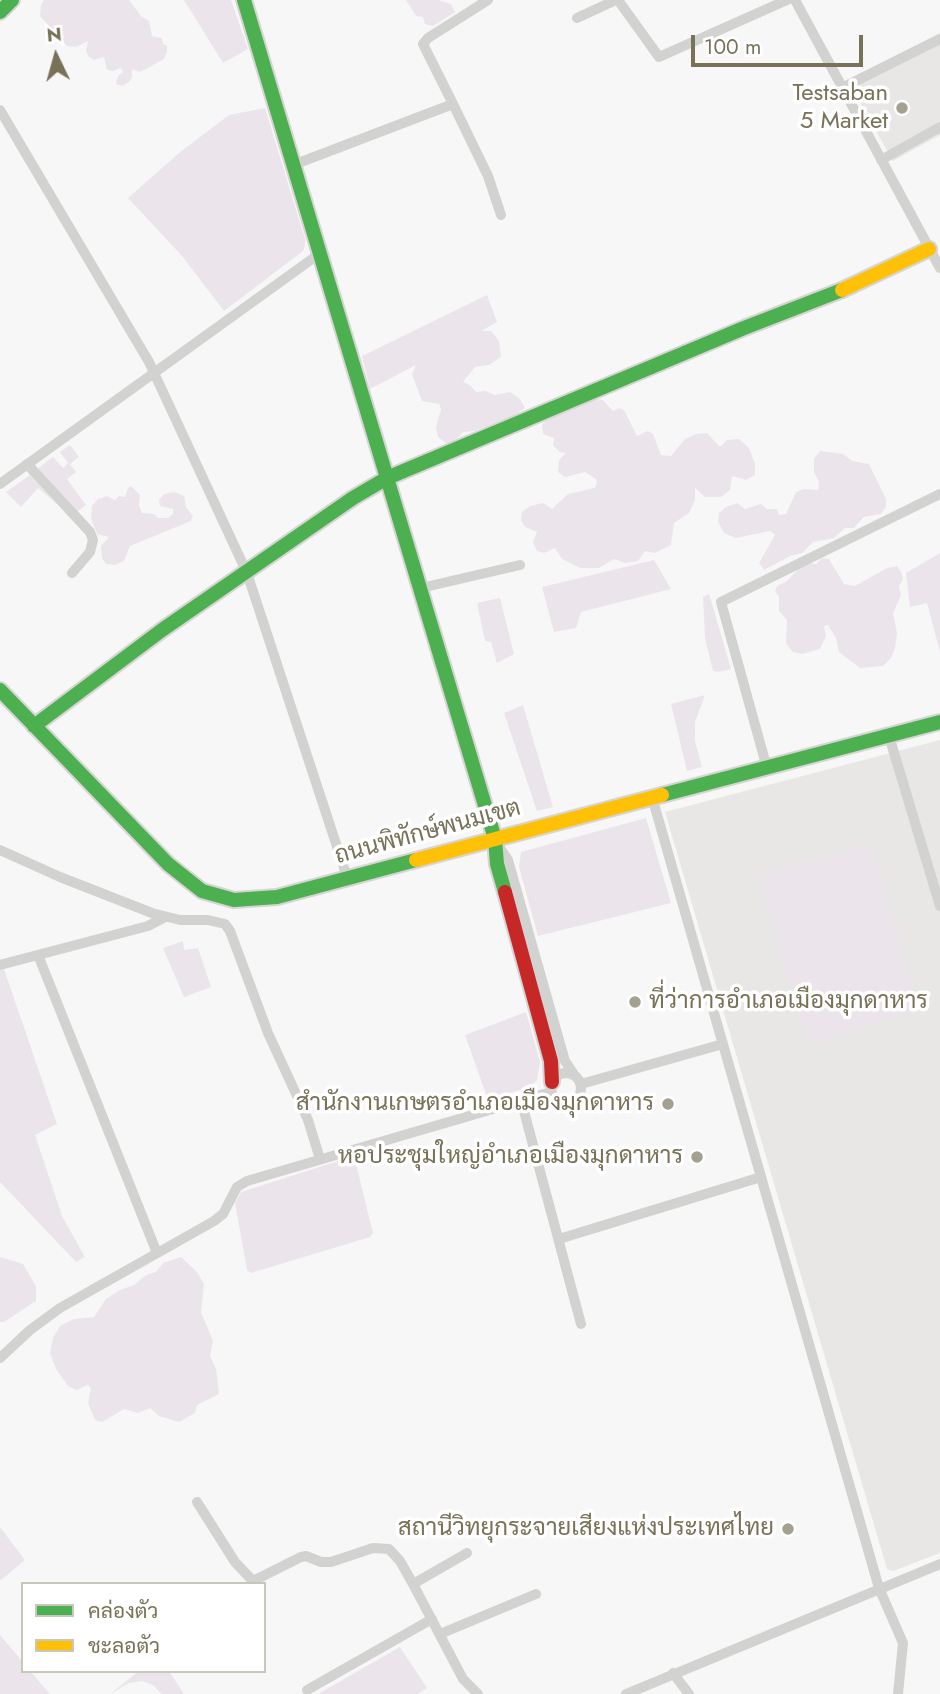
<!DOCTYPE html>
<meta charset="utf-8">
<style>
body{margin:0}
#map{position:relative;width:940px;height:1694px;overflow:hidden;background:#f7f7f8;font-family:Jost,Sarabun,sans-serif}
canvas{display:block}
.legend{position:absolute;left:21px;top:1582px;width:245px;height:91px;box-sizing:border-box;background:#fff;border:2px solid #c9c7bc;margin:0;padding:9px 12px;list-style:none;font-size:21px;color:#787258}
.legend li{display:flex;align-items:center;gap:14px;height:35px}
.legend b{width:35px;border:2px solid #c9c7bc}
.north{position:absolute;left:21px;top:21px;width:70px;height:70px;-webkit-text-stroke:5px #fff;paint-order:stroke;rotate:355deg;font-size:19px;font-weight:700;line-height:28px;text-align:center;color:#787258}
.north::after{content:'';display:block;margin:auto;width:24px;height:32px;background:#787258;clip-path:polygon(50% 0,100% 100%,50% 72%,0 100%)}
.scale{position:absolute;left:691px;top:35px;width:172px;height:32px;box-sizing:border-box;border:4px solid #787258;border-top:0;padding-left:9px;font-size:21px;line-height:24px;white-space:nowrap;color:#787258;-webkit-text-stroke:5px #fff;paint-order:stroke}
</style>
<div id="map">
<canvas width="940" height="1694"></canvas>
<ul class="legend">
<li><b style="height:9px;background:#4caf50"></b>คล่องตัว</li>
<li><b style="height:9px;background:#ffc107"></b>ชะลอตัว</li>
</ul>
<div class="north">N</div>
<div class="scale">100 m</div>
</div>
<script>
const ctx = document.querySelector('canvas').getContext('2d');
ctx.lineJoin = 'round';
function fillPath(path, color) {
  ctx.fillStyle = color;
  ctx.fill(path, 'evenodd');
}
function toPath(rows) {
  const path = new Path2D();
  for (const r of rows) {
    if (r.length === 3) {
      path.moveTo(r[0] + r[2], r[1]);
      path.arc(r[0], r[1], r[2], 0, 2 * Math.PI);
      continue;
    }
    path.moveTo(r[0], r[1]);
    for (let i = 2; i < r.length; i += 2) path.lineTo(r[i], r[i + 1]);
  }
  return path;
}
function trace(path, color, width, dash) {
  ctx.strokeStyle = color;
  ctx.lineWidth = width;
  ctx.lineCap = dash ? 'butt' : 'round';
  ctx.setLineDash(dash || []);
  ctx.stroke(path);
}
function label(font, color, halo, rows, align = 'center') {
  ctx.font = font + ' Jost,Sarabun,sans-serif';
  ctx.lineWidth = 7;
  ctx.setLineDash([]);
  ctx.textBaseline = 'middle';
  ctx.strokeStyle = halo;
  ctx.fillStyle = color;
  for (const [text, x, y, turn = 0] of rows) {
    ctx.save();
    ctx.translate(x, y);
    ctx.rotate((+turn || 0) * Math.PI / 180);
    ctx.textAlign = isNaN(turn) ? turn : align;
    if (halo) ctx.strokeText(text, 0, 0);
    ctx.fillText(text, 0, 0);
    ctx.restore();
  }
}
fillPath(toPath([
 [940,33,940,135,893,161,847,80],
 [940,740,940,1553,893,1571,887,1569,665,812]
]), '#e8e7e6');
fillPath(toPath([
 [44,0,129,0,141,16,149,21,152,36,162,38,163,44,167,46,167,52,164,59,146,69,139,72,132,69,132,77,129,82,122,86,116,84,118,76,123,72,121,68,113,71,107,70,104,57,94,60,89,57,86,51,88,41,76,47,67,46,40,16,41,5],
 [184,0,231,0,248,49,223,63],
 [406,0,438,0,451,4,455,12,433,26,425,24,423,17,416,16],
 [265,108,305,239,305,246,303,251,224,311,182,256,128,198,179,153,229,115],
 [487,295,497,322,481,331,491,331,499,341,501,357,489,365,475,367,463,382,470,385,476,392,485,391,495,395,510,392,520,399,525,408,514,416,474,431,463,432,455,441,446,443,438,437,436,427,441,409,439,404,422,401,412,374,416,365,370,389,362,356],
 [596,399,603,400,613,411,619,408,624,410,637,436,648,431,653,434,661,455,671,456,685,439,696,434,707,433,720,447,727,440,739,439,749,448,755,464,755,475,746,480,732,476,730,490,721,497,705,497,695,488,695,500,689,513,674,523,671,545,655,553,645,551,638,561,625,563,614,559,599,568,580,568,562,559,555,548,544,553,537,551,533,542,537,532,525,527,521,520,522,512,530,506,543,503,552,509,568,494,594,488,597,484,596,479,585,472,565,477,558,472,559,460,566,453,560,452,553,445,554,438,543,434,542,424,573,404,581,405,585,400],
 [70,445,79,457,70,464,76,472,67,479,86,505,77,512,37,469,53,457,63,468,68,463,60,452],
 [820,451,843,454,852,461,869,464,886,499,886,507,881,514,864,517,854,528,845,528,834,538,813,542,802,553,790,556,764,570,759,563,775,535,770,531,736,538,724,533,718,522,719,513,726,507,737,503,745,509,761,504,767,509,777,509,779,515,786,514,796,492,804,489,818,490,819,482,814,472,814,459],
 [30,475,57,504,38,488,21,507,6,492],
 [131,486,140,495,139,505,142,513,154,514,158,518,168,518,173,514,173,509,160,506,159,500,164,494,174,492,184,496,186,507,193,516,191,521,130,546,124,561,115,565,106,564,102,558,101,546,109,537,97,534,91,519,92,506,98,499,107,496,115,500,119,496,125,497,128,488],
 [940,553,940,652,927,603,910,607,906,573],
 [822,558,829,559,844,584,855,586,887,568,897,566,901,572,903,579,899,586,901,595,893,613,897,633,895,648,891,658,883,666,860,668,839,652,836,638,828,625,824,626,826,636,820,649,802,654,793,652,786,644,787,620,779,611,779,596,775,592,777,586,787,581,800,567,810,563,816,564],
 [654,560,671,589,581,612,576,628,554,632,542,587],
 [709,594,731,669,719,672,713,671,705,638,703,597],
 [500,598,514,654,497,663,491,642,485,641,477,603],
 [705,695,695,722,695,741,702,767,687,771,671,704],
 [523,705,553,807,537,811,504,713],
 [646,818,671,903,538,936,519,867,521,852],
 [870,843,920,1008,808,1044,758,877],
 [183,941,184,950,198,948,211,987,184,997,163,948],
 [4,969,57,1124,35,1135,62,1216,85,1257,76,1262,0,1182,0,970],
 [526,1012,540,1062,537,1080,530,1087,488,1100,465,1035],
 [354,1156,373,1233,370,1237,251,1273,247,1270,235,1203,241,1192],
 [0,1257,23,1264,36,1286,36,1301,4,1322,0,1322],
 [181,1257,197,1272,204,1284,201,1312,213,1341,210,1356,216,1369,219,1394,197,1405,195,1413,179,1422,159,1416,150,1408,138,1413,124,1409,102,1422,95,1420,88,1403,91,1388,88,1385,77,1390,68,1386,56,1369,50,1353,53,1338,60,1326,74,1319,94,1317,106,1299,120,1290,134,1285,146,1275,156,1272,163,1263],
 [0,1527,25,1560,1,1580,0,1579],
 [0,1635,23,1662,23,1671,30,1671,50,1694,0,1694],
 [400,1647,427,1688,418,1694,318,1694],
 [139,1671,169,1671,184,1694,162,1694,153,1685,142,1681,129,1683,110,1694]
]), '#ebe5eb');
const fast = toPath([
 [244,0,495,839,497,864,505,892],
 [0,12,12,0],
 [0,690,168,864,202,891,234,900,277,897,416,860],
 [34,726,162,630,353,498,387,478,744,328,842,290],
 [662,795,940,722]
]);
const slow = toPath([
 [842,290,929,249],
 [416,860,662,795]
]);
const jam = toPath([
 [505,892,551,1061,552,1082]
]);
trace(fast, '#d6d5d3', 18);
trace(slow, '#d6d5d3', 18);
trace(jam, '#d6d5d3', 18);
trace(toPath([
 [618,0,659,57,787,0],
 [795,0,940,268],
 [577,18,616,0],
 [842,88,940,39],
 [453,104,423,44,428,38,488,0],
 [0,110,149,362,247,573,347,877],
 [881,160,940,127],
 [293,165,453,104,488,176,501,215],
 [27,464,90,532,93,540,90,552,72,573],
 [0,484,319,254],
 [421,588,520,565],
 [889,736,940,906],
 [767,768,721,602,940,494],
 [652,797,879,1588,903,1643,898,1694],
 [496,842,508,860,565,1061,575,1076],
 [0,850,60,877,152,913,180,920,208,920,225,924,230,931,268,1033,308,1120,320,1159],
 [38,955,157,1253],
 [0,965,148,926,165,917],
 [566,1088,15],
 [581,1084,723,1044],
 [521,1100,581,1324],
 [559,1239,761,1177],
 [0,1358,30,1330,60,1308,214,1221,223,1214,237,1187,247,1181,551,1092],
 [197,1502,235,1562,251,1579,255,1580,301,1557,306,1556,321,1562,331,1562,373,1548,389,1549,400,1561,413,1584,463,1679,478,1694],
 [413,1584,467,1553],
 [440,1634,536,1594],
 [673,1673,689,1694],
 [307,1690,432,1619],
 [626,1694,940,1564]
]), '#d2d2d0', 10);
trace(fast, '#4caf50', 14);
trace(slow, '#ffc107', 14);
trace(jam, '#c62828', 14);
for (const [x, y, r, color] of [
 [902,108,7,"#a4a190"],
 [635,1002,7,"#a4a190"],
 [668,1104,7,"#a4a190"],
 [697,1157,7,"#a4a190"],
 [788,1529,7,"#a4a190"]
]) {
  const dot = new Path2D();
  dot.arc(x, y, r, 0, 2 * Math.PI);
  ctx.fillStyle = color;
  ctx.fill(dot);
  trace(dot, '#fff', 2.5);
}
label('24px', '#787258', '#fff', [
 ["Testsaban",888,94],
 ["5 Market",888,122],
 ["ที่ว่าการอำเภอเมืองมุกดาหาร",649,1002,"left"],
 ["สำนักงานเกษตรอำเภอเมืองมุกดาหาร",654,1104],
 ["หอประชุมใหญ่อำเภอเมืองมุกดาหาร",683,1157],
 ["สถานีวิทยุกระจายเสียงแห่งประเทศไทย",774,1529]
], 'right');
label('24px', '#787258', '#fff', [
 ["ถนนพิทักษ์พนมเขต",428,833,-15]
]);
</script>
